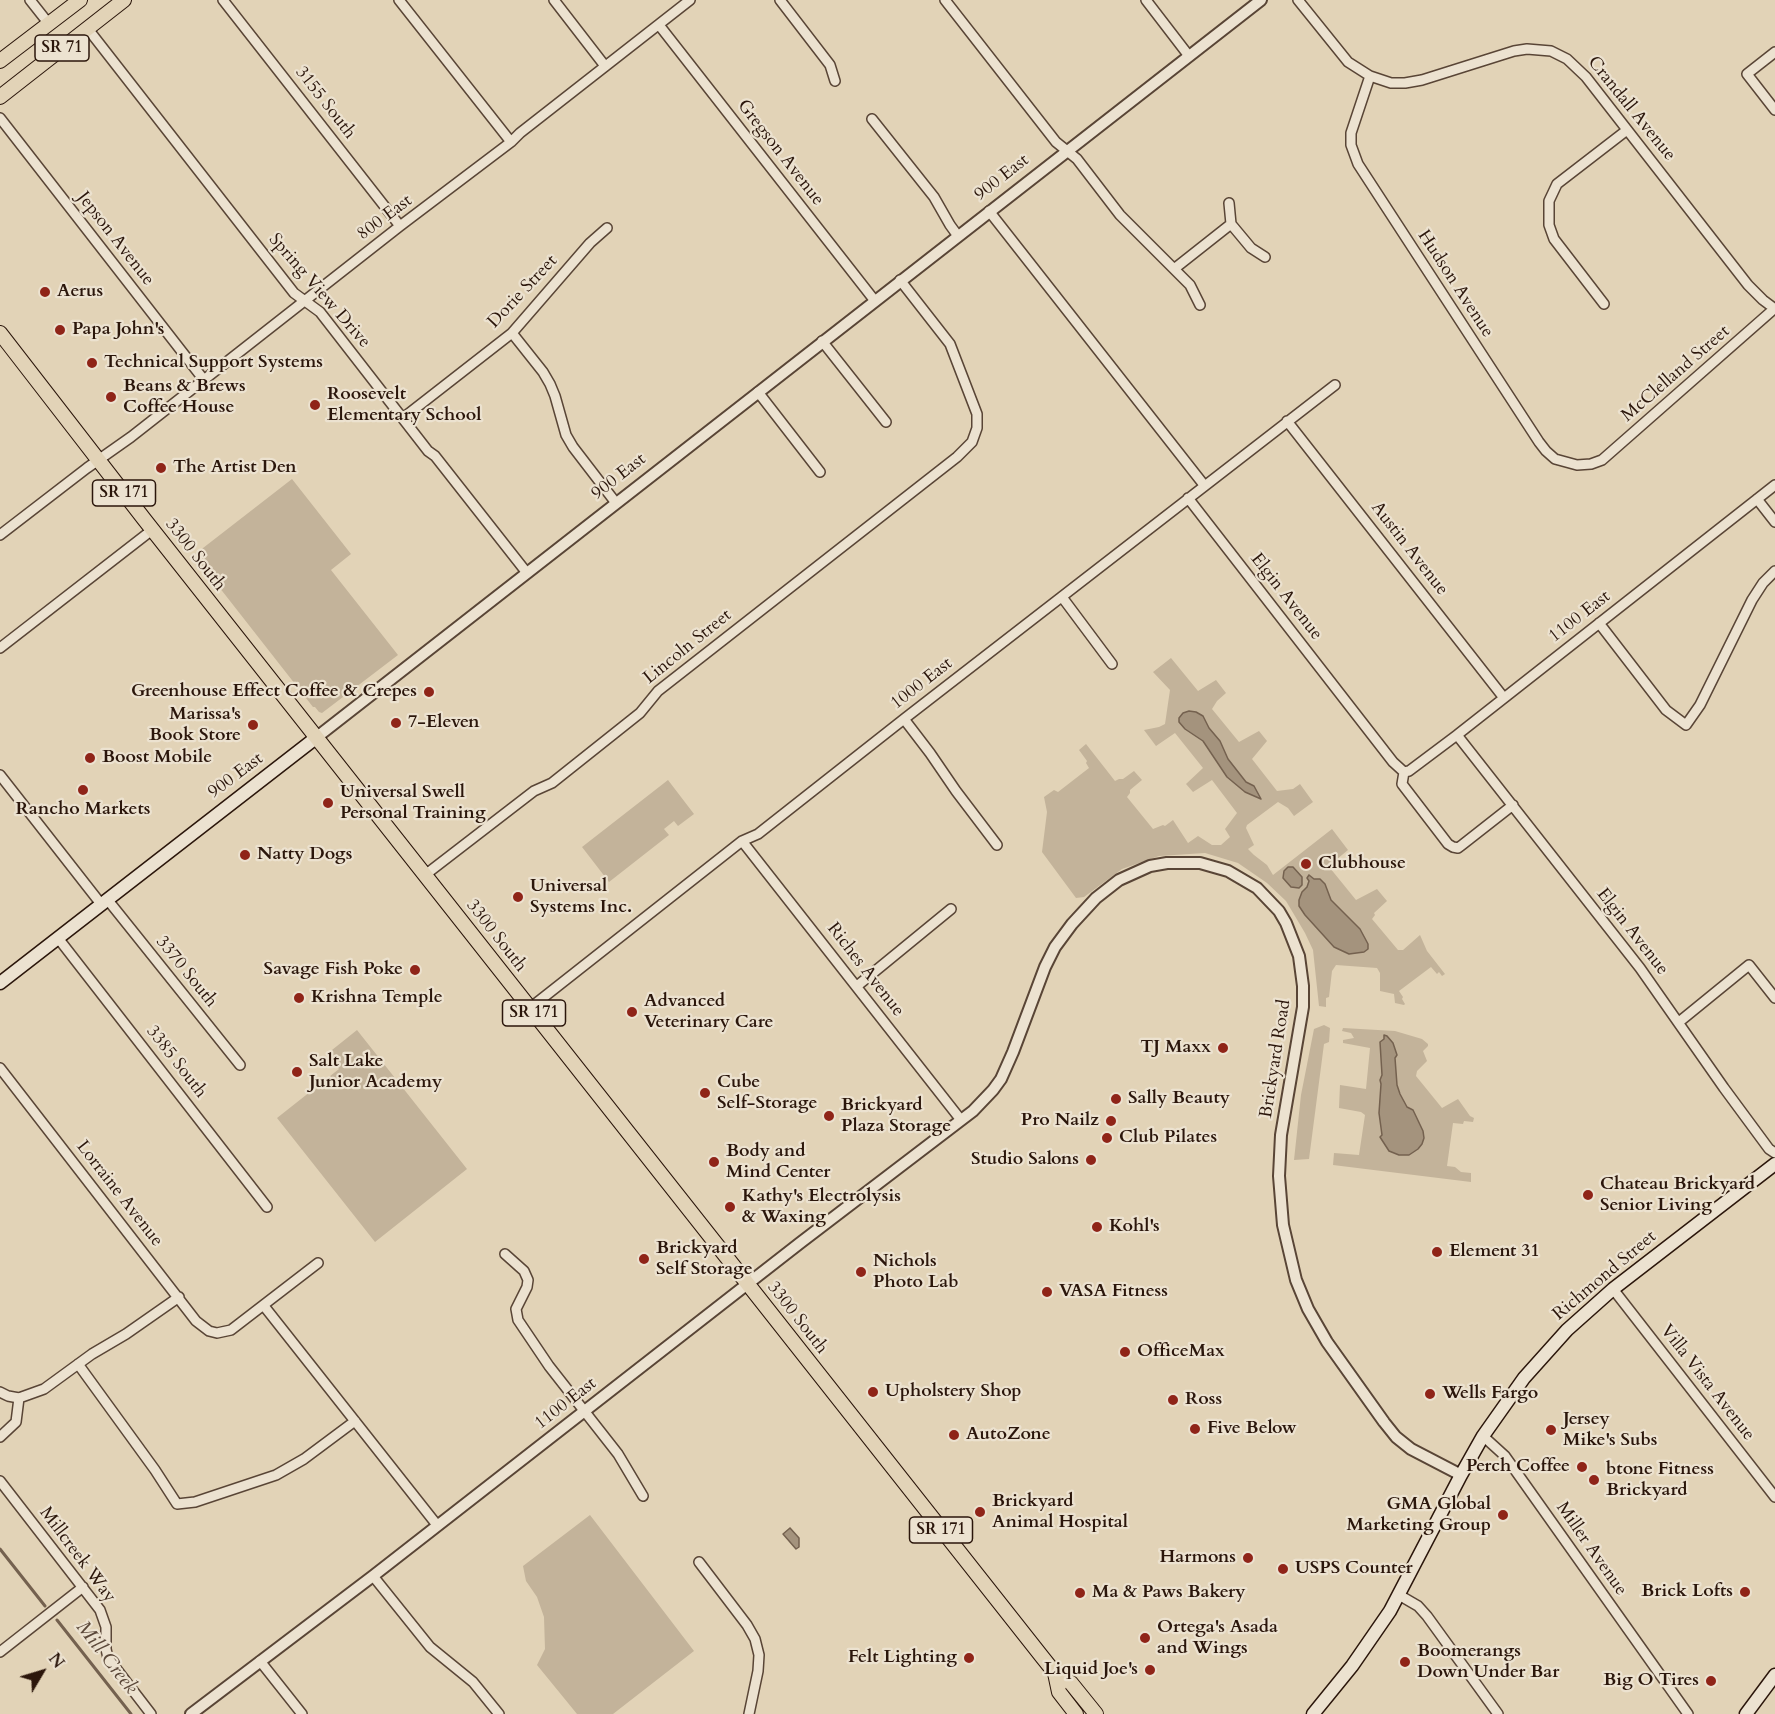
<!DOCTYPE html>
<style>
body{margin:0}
#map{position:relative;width:1775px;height:1714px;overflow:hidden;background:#e2d3b7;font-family:Cardo,serif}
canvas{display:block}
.north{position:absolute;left:12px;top:1642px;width:60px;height:60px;-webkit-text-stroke:4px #ece2d0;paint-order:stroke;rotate:52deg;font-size:16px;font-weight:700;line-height:24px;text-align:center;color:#2b160b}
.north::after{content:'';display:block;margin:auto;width:21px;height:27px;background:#2b160b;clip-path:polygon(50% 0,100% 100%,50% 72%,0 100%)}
</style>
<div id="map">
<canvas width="1775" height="1714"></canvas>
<div class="north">N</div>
</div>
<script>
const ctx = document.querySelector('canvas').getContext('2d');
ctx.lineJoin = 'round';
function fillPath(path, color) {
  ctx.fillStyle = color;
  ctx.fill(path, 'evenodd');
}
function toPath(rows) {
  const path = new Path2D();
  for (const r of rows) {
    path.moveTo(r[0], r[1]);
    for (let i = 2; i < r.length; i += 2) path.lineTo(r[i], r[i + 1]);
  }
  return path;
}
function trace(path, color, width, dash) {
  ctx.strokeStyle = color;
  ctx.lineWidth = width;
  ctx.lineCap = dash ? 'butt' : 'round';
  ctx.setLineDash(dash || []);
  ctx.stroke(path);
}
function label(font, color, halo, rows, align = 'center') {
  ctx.font = font + ' Cardo,serif';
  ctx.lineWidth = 4.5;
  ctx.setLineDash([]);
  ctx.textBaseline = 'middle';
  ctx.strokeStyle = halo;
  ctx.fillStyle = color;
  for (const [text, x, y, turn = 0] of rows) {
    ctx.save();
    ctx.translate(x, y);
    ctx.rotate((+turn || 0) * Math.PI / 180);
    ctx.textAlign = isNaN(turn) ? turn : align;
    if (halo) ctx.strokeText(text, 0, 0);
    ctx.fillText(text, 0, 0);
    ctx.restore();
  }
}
fillPath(toPath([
 [292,479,351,554,331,570,398,655,322,713,319,712,315,707,313,707,194,555],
 [1171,658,1198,691,1216,680,1226,693,1217,701,1212,709,1239,742,1259,731,1267,741,1252,759,1277,791,1293,789,1300,784,1313,802,1294,816,1288,808,1278,802,1247,825,1246,828,1254,845,1248,849,1254,855,1267,865,1273,875,1332,829,1348,850,1331,864,1330,868,1356,900,1377,889,1387,901,1374,913,1375,915,1372,919,1398,950,1403,950,1420,935,1427,951,1445,974,1442,976,1439,972,1437,974,1431,967,1399,991,1403,997,1402,999,1405,1004,1404,1005,1395,1003,1394,994,1380,991,1380,973,1377,968,1336,965,1332,971,1329,997,1326,998,1326,1007,1319,1006,1313,950,1305,933,1286,901,1267,883,1238,863,1205,853,1159,856,1122,869,1084,897,1076,898,1042,852,1047,812,1044,797,1054,790,1058,792,1089,768,1086,763,1087,761,1079,750,1086,744,1115,781,1119,779,1123,779,1134,771,1142,780,1130,790,1130,793,1127,797,1153,829,1163,825,1165,826,1173,820,1188,843,1198,836,1212,845,1221,845,1230,837,1225,829,1237,813,1212,780,1193,792,1186,784,1203,768,1175,733,1156,746,1144,730,1159,727,1165,724,1170,690,1153,672],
 [668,780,694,814,678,826,674,821,664,829,669,835,609,882,582,847],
 [1324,1025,1330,1028,1329,1042,1324,1044,1309,1159,1294,1160,1301,1095,1314,1029],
 [1343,1028,1395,1031,1422,1039,1428,1044,1428,1046,1423,1051,1427,1061,1417,1071,1416,1076,1442,1108,1458,1099,1470,1116,1474,1118,1473,1122,1464,1121,1463,1124,1453,1123,1447,1166,1455,1167,1461,1172,1471,1173,1471,1182,1333,1165,1334,1153,1359,1155,1365,1115,1361,1112,1339,1108,1340,1085,1366,1089,1370,1048,1343,1043,1343,1040,1354,1038,1351,1033,1342,1031],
 [357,1030,467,1169,375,1242,277,1118,339,1069,327,1054],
 [590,1515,694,1651,613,1714,577,1714,537,1665,545,1649,544,1617,537,1597,526,1581,523,1566]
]), '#c3b39a');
const water = toPath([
 [1189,711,1196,712,1203,716,1209,728,1220,741,1228,759,1246,782,1254,786,1261,799,1245,792,1227,777,1203,741,1185,729,1179,722,1179,718,1183,713,1189,711],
 [1288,867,1293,867,1302,877,1302,885,1299,888,1291,887,1283,878,1284,871,1288,867],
 [1309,875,1314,879,1320,879,1325,884,1331,900,1360,929,1368,944,1368,949,1364,952,1349,954,1334,947,1305,915,1299,906,1299,900,1302,892,1307,887,1309,881,1307,878,1309,875],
 [1384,1035,1387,1036,1393,1043,1397,1055,1395,1058,1397,1085,1400,1094,1407,1107,1413,1110,1423,1131,1424,1138,1422,1144,1418,1149,1409,1155,1399,1155,1389,1151,1380,1137,1382,1135,1379,1113,1381,1084,1380,1080,1382,1075,1380,1042,1384,1039,1384,1035],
 [790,1528,799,1538,799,1547,796,1549,783,1534,790,1528]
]);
fillPath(water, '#a4937d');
trace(water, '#74614f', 1.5);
trace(toPath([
 [0,1549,45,1606],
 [57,1620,131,1714]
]), '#74614f', 3);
const minor = toPath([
 [30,0,49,24],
 [223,0,400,226],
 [399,0,511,142],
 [554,0,605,66],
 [780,0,830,65,835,81],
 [945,0,1056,142,1077,159,1120,215,1190,285,1200,305],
 [1146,0,1189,56],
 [1298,0,1348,62,1370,76,1391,83,1405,83,1422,80,1514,51,1527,49,1551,51,1567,59,1586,77,1748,285,1763,300,1775,309],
 [659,25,875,301],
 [88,29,294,293,320,312,428,451,435,456,527,573],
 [1775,52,1747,74,1775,110],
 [1370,76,1351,133,1351,145,1358,164,1539,442,1546,451,1555,459,1577,465,1591,464,1602,460,1774,309],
 [0,118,204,380],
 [872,119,934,197,950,225,958,236],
 [1229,203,1231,224,1251,248,1265,257],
 [989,211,1204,485],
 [1174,269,1231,224],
 [1604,304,1554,239,1549,225,1549,201,1557,184,1627,130],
 [512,333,543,372,550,384,555,396,566,435,573,447,616,503],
 [822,341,886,422],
 [758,392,820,472],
 [403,418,512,333,590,243,607,228],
 [1287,421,1504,698],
 [1188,498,1393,762,1404,772],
 [1757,499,1775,522],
 [0,535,87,468,131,437,400,226,511,142,520,133,690,0],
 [1062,597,1112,664],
 [1599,623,1666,710,1686,725,1700,705,1752,600,1763,583,1775,571],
 [0,648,152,530],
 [904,719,930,753,956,791,997,845],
 [1457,735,1640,968,1724,1088,1769,1149,1775,1153],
 [1404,772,1409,771,1457,735,1775,485],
 [1404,772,1402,784,1448,844,1453,847,1458,848,1462,845,1513,805],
 [0,775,101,904],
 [742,841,961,1120],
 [425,875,534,791,552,783,640,713,658,691,957,457,972,442,977,428,977,414,950,344,900,280],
 [107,899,240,1065],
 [58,938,267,1207],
 [857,986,951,909],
 [530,1008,742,841,758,834,904,719,1335,385],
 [1679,1022,1749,965,1775,998],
 [0,1068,196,1321,209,1331,217,1333,231,1330,318,1263],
 [505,1254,524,1271,528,1280,527,1287,516,1309,518,1320,549,1366,618,1454,643,1496],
 [1613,1289,1775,1497],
 [264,1306,437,1525],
 [78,1364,155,1470,177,1504,195,1502,276,1475,304,1459,355,1421],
 [0,1392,8,1396,19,1398,44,1389,92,1354,126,1334,179,1297],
 [1483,1436,1505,1456,1688,1714],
 [0,1437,16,1422,19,1398],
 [0,1481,100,1610,106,1627,106,1649,108,1658,151,1714],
 [699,1562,747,1625,755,1639,759,1655,758,1671,749,1714],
 [373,1576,430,1647,473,1682,499,1714],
 [1399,1595,1418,1606,1427,1616,1498,1714],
 [0,1652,83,1587],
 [260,1661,302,1714]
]);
const tertiary = toPath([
 [317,737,1261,0],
 [191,1714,373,1576,800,1243,973,1111,993,1090,1001,1079,1013,1052,1045,967,1055,947,1072,924,1096,898,1119,880,1150,866,1167,863,1200,863,1228,871,1257,888,1279,911,1286,923,1299,956,1303,986,1303,1007,1281,1135,1279,1176,1283,1225,1296,1280,1308,1309,1327,1342,1384,1422,1396,1437,1411,1449,1461,1475]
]);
const secondary = toPath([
 [0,983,317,737],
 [1313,1714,1352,1666,1390,1611,1461,1475,1483,1436,1524,1378,1567,1330,1613,1289,1775,1164],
 [1746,1714,1775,1675]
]);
const primary = toPath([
 [0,61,80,0],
 [0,97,124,0],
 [0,333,144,519,1043,1658,1055,1673,1071,1683,1096,1714],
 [1055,1673,1059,1692,1076,1714]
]);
trace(minor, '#594536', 12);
trace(tertiary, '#594536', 14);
trace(secondary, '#2b160b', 15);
trace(primary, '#2b160b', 16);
trace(minor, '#ece2d0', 9);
trace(tertiary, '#ece2d0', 10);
trace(secondary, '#ece2d0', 12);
trace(primary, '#e2d3b7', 14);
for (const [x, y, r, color] of [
 [45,292,6,"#8f2418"],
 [60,330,6,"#8f2418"],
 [92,363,6,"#8f2418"],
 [111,397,6,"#8f2418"],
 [315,405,6,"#8f2418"],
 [161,468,6,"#8f2418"],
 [429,692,6,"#8f2418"],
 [396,723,6,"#8f2418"],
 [253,725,6,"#8f2418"],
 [90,758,6,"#8f2418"],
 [83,790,6,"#8f2418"],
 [328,803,6,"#8f2418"],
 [245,855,6,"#8f2418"],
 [1306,864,6,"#8f2418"],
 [518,897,6,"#8f2418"],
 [415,970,6,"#8f2418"],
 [299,998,6,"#8f2418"],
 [632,1012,6,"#8f2418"],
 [1223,1048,6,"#8f2418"],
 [297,1072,6,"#8f2418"],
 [705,1093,6,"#8f2418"],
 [1116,1099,6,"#8f2418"],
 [829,1116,6,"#8f2418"],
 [1111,1121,6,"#8f2418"],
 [1107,1138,6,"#8f2418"],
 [1091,1160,6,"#8f2418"],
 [714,1162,6,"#8f2418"],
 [1588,1195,6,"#8f2418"],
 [730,1207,6,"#8f2418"],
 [1097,1227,6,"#8f2418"],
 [1437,1252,6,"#8f2418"],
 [644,1259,6,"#8f2418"],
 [861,1272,6,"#8f2418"],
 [1047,1292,6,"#8f2418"],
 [1125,1352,6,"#8f2418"],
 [873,1392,6,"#8f2418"],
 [1430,1394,6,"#8f2418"],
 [1173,1400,6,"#8f2418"],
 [1195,1429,6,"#8f2418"],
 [1551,1430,6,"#8f2418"],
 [954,1435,6,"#8f2418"],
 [1582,1467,6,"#8f2418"],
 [1594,1480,6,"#8f2418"],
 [980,1512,6,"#8f2418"],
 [1503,1515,6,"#8f2418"],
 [1248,1558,6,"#8f2418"],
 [1283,1569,6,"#8f2418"],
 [1745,1592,6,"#8f2418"],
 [1080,1593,6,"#8f2418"],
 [1145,1638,6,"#8f2418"],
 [969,1658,6,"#8f2418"],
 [1405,1662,6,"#8f2418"],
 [1150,1670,6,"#8f2418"],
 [1711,1681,6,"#8f2418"]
]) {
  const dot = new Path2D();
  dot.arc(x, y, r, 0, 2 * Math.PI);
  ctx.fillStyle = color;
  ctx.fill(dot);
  trace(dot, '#ece2d0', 2);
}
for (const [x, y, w] of [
 [62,48,54],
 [124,493,63],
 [534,1013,63],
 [941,1530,63]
]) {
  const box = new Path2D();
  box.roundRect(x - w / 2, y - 13, w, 26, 4.5);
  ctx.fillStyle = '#ece2d0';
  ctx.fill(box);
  trace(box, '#2b160b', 1.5);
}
label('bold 16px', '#2b160b', null, [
 ["SR 71",62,48],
 ["SR 171",124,493],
 ["SR 171",534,1013],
 ["SR 171",941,1530]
]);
label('18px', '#2b160b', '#ece2d0', [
 ["3155 South",325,103,52],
 ["Crandall Avenue",1631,109,51],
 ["Gregson Avenue",780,153,52],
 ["900 East",1002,178,-38],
 ["800 East",385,218,-37],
 ["Jepson Avenue",115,239,52],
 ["Hudson Avenue",1455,284,57],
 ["Spring View Drive",319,291,49],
 ["Dorie Street",523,292,-47],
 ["McClelland Street",1676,374,-41],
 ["900 East",619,477,-38],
 ["Austin Avenue",1409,549,52],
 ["3300 South",195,555,52],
 ["Elgin Avenue",1286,597,52],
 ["1100 East",1580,617,-38],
 ["Lincoln Street",688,647,-39],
 ["1000 East",922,684,-38],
 ["900 East",236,776,-37],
 ["Elgin Avenue",1632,932,52],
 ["3300 South",496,936,52],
 ["Riches Avenue",865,970,52],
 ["3370 South",186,972,51],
 ["Brickyard Road",1276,1059,-81],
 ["3385 South",176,1062,52],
 ["Lorraine Avenue",119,1194,52],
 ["Richmond Street",1605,1276,-40],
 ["3300 South",797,1318,52],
 ["Villa Vista Avenue",1707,1383,52],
 ["1100 East",566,1404,-38],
 ["Miller Avenue",1591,1549,55],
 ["Millcreek Way",77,1555,53]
]);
label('bold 18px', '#2b160b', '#ece2d0', [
 ["Aerus",57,292],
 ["Papa John's",72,330],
 ["Technical Support Systems",104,363],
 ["Beans & Brews",123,387],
 ["Coffee House",123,408],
 ["Roosevelt",327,395],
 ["Elementary School",327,416],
 ["The Artist Den",173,468],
 ["Greenhouse Effect Coffee & Crepes",417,692,"right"],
 ["Marissa's",241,715,"right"],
 ["Book Store",241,736,"right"],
 ["7-Eleven",408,723],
 ["Boost Mobile",102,758],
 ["Universal Swell",340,793],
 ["Personal Training",340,814],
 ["Rancho Markets",83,810,"center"],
 ["Natty Dogs",257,855],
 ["Clubhouse",1318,864],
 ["Universal",530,887],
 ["Systems Inc.",530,908],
 ["Savage Fish Poke",403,970,"right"],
 ["Krishna Temple",311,998],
 ["Advanced",644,1002],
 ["Veterinary Care",644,1023],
 ["TJ Maxx",1211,1048,"right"],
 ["Salt Lake",309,1062],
 ["Junior Academy",309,1083],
 ["Cube",717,1083],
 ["Self-Storage",717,1104],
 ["Sally Beauty",1128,1099],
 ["Brickyard",841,1106],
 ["Plaza Storage",841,1127],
 ["Pro Nailz",1099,1121,"right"],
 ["Club Pilates",1119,1138],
 ["Body and",726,1152],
 ["Mind Center",726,1173],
 ["Studio Salons",1079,1160,"right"],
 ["Chateau Brickyard",1600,1185],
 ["Senior Living",1600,1206],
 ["Kathy's Electrolysis",742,1197],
 ["& Waxing",742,1218],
 ["Kohl's",1109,1227],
 ["Brickyard",656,1249],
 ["Self Storage",656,1270],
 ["Element 31",1449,1252],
 ["Nichols",873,1262],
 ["Photo Lab",873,1283],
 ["VASA Fitness",1059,1292],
 ["OfficeMax",1137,1352],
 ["Upholstery Shop",885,1392],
 ["Wells Fargo",1442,1394],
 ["Ross",1185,1400],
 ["Jersey",1563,1420],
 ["Mike's Subs",1563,1441],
 ["Five Below",1207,1429],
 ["AutoZone",966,1435],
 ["Perch Coffee",1570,1467,"right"],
 ["btone Fitness",1606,1470],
 ["Brickyard",1606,1491],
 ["Brickyard",992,1502],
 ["Animal Hospital",992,1523],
 ["GMA Global",1491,1505,"right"],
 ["Marketing Group",1491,1526,"right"],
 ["Harmons",1236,1558,"right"],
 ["USPS Counter",1295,1569],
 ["Brick Lofts",1733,1592,"right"],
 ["Ma & Paws Bakery",1092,1593],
 ["Ortega's Asada",1157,1628],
 ["and Wings",1157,1649],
 ["Boomerangs",1417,1652],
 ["Down Under Bar",1417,1673],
 ["Felt Lighting",957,1658,"right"],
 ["Liquid Joe's",1138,1670,"right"],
 ["Big O Tires",1699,1681,"right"]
], 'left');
label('italic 20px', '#5b4839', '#ece2d0', [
 ["Mill Creek",106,1658,52]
]);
</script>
